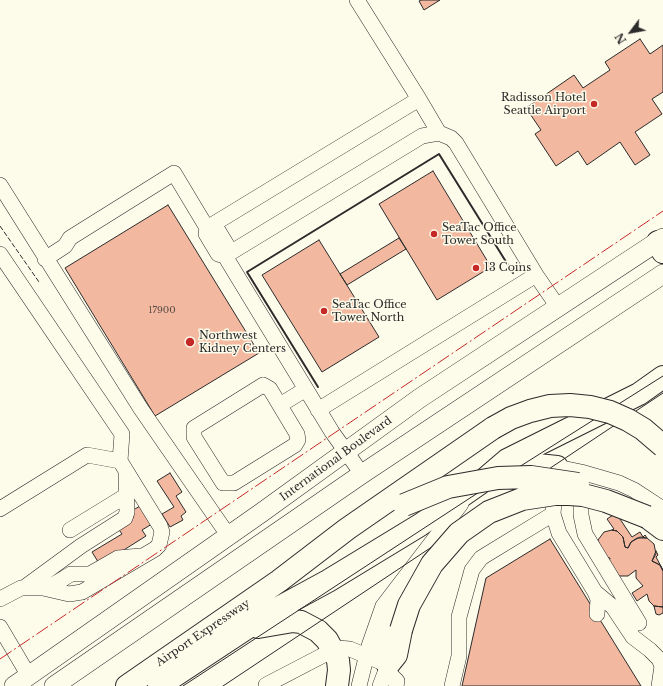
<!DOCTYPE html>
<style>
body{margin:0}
#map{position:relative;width:663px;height:686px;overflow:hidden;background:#fdfbea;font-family:"Libre Baskerville",serif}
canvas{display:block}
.north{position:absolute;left:611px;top:12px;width:40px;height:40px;-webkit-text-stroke:3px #fdfbea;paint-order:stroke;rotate:238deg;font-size:11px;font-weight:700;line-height:16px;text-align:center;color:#2b2b2b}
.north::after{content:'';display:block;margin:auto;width:14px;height:18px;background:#2b2b2b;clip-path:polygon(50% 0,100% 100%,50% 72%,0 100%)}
</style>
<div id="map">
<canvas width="663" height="686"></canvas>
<div class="north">N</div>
</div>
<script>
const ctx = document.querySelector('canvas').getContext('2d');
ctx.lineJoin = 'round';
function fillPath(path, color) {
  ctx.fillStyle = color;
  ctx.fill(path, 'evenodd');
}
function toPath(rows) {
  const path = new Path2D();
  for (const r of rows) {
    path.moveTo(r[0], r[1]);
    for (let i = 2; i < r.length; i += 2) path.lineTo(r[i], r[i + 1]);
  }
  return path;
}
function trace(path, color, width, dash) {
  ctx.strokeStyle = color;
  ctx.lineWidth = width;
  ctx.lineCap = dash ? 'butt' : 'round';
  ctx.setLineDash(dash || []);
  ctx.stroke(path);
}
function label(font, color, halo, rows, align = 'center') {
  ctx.font = font + ' "Libre Baskerville",serif';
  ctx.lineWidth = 3;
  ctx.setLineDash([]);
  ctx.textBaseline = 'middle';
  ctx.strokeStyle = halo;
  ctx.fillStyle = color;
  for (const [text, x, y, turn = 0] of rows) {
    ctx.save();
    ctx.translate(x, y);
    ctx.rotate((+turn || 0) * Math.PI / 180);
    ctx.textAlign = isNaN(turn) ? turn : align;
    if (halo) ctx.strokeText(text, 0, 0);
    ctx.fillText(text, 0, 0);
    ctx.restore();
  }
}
const building = toPath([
 [421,0,440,0,424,10,419,1,421,0],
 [640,39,650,54,663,45,663,92,652,99,662,114,635,132,650,155,635,165,620,142,587,165,578,151,556,166,535,134,541,130,526,108,574,75,583,88,610,70,605,62,640,39],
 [433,171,491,267,437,300,379,204,433,171],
 [168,205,259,353,155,416,65,268,168,205],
 [399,238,406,249,347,285,340,274,399,238],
 [319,240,379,337,322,372,262,275,319,240],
 [170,473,182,492,176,496,186,512,181,516,183,520,170,527,162,514,174,507,157,481,170,473],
 [140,506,152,524,142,530,146,536,100,565,92,552,122,534,117,527,134,517,130,512,140,506],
 [616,513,632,537,640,532,643,537,645,535,647,538,637,538,631,542,628,548,625,547,623,537,617,531,612,530,614,529,607,519,616,513],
 [612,530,617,531,623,537,625,547,628,548,631,542,640,537,647,538,654,544,656,554,652,561,660,565,663,571,663,607,654,606,649,601,647,594,637,601,632,593,643,586,636,578,636,570,628,576,619,576,609,563,610,558,604,557,598,540,604,532,612,530],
 [550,539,641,686,462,686,486,578,550,539],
 [656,551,658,555,656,557,663,570,663,571,660,565,652,561,656,551],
 [654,606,663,607,663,613,659,615,656,614,654,606]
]);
fillPath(building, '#f2b8a0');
trace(building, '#2b2b2b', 1);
const minor = toPath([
 [357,0,419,99],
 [0,185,141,409,228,535],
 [214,224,231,252],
 [207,228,419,99,439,133],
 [0,254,122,434,120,461,87,455,0,509],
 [45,259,65,246,70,238,174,173,207,228,206,234,218,254,225,256],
 [263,385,270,389,297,434,298,440,295,445,234,483,223,483,194,437,194,428,263,385],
 [280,405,306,389],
 [318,410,536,275,558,307],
 [362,474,332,432,225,256,422,136,439,133,451,138,456,143,536,275],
 [581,487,581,515,585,534,639,623],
 [70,530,127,495],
 [25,587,81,546,125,518,127,512,126,471],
 [43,588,69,594,82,592,155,549,159,545,162,532,160,526,120,461],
 [595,592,598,599,597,614],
 [0,599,21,588,48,588,71,574,90,574,118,558,140,556],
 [0,627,29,676],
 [387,671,397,681,396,686],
 [266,685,337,648,350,649,388,665],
 [359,686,369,646,383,606,461,504],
 [380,686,388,665,381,650,396,597],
 [452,686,459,656,459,617,472,570,481,558,489,553,553,514],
 [659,686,662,666,659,659,650,650,633,637,613,607,595,592,559,533,553,514,557,467,581,472,619,483,634,490,663,509]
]);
const major = toPath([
 [14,686,261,513,420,398,663,238],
 [54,686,362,474,663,274]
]);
const highway = toPath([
 [658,242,663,252],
 [503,466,528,464,557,467],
 [647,517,663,529],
 [258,627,293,621,301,622,318,631,327,640,338,660,339,670,337,686],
 [388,665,396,655,401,630],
 [127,686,279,581,347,529,493,428],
 [159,686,271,612,328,581,420,525,479,484,507,460,639,394,663,377]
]);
trace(minor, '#2b2b2b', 16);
trace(major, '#2b2b2b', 20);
trace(highway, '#2b2b2b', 24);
trace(minor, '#fdfbea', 15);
trace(major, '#fdfbea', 19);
trace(highway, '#fdfbea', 22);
trace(toPath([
 [183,686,470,498,663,376],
 [223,686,663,393]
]), '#2b2b2b', 1);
const highwayBridge = toPath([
 [493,428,511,418,530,411,550,406,570,405,590,407,610,412,628,420,643,429,663,446],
 [404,505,448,487,498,478,531,477,578,484],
 [401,630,409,605,432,564,459,533,489,512,522,499,555,494,569,494,583,495,606,501,647,517]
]);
trace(highwayBridge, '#2b2b2b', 24, []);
trace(highwayBridge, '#fdfbea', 22);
trace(toPath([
 [0,226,39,282]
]), '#2b2b2b', 1, [5, 2]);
trace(toPath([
 [318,387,247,272,439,154,513,273]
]), '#2b2b2b', 2);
trace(toPath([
 [0,659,663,211]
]), '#c62828', 1, [14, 3, 2, 3]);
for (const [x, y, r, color] of [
 [594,104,4,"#c62828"],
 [434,234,4,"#c62828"],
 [476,268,4,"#c62828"],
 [324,311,4,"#c62828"],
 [190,342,5,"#c62828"]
]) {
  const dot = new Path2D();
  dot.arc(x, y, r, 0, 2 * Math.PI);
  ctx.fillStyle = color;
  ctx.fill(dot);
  trace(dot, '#fdfbea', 1.5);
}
label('9px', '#5d4e48', null, [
 ["17900",162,310]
]);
label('11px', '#2b2b2b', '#fdfbea', [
 ["Radisson Hotel",586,98,"right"],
 ["Seattle Airport",586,111,"right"],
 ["SeaTac Office",442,228],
 ["Tower South",442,241],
 ["13 Coins",484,268],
 ["SeaTac Office",332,305],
 ["Tower North",332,318],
 ["Northwest",199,336],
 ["Kidney Centers",199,349]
], 'left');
label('11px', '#2b2b2b', '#fdfbea', [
 ["International Boulevard",336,459,-36],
 ["Airport Expressway",203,633,-34]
]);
</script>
